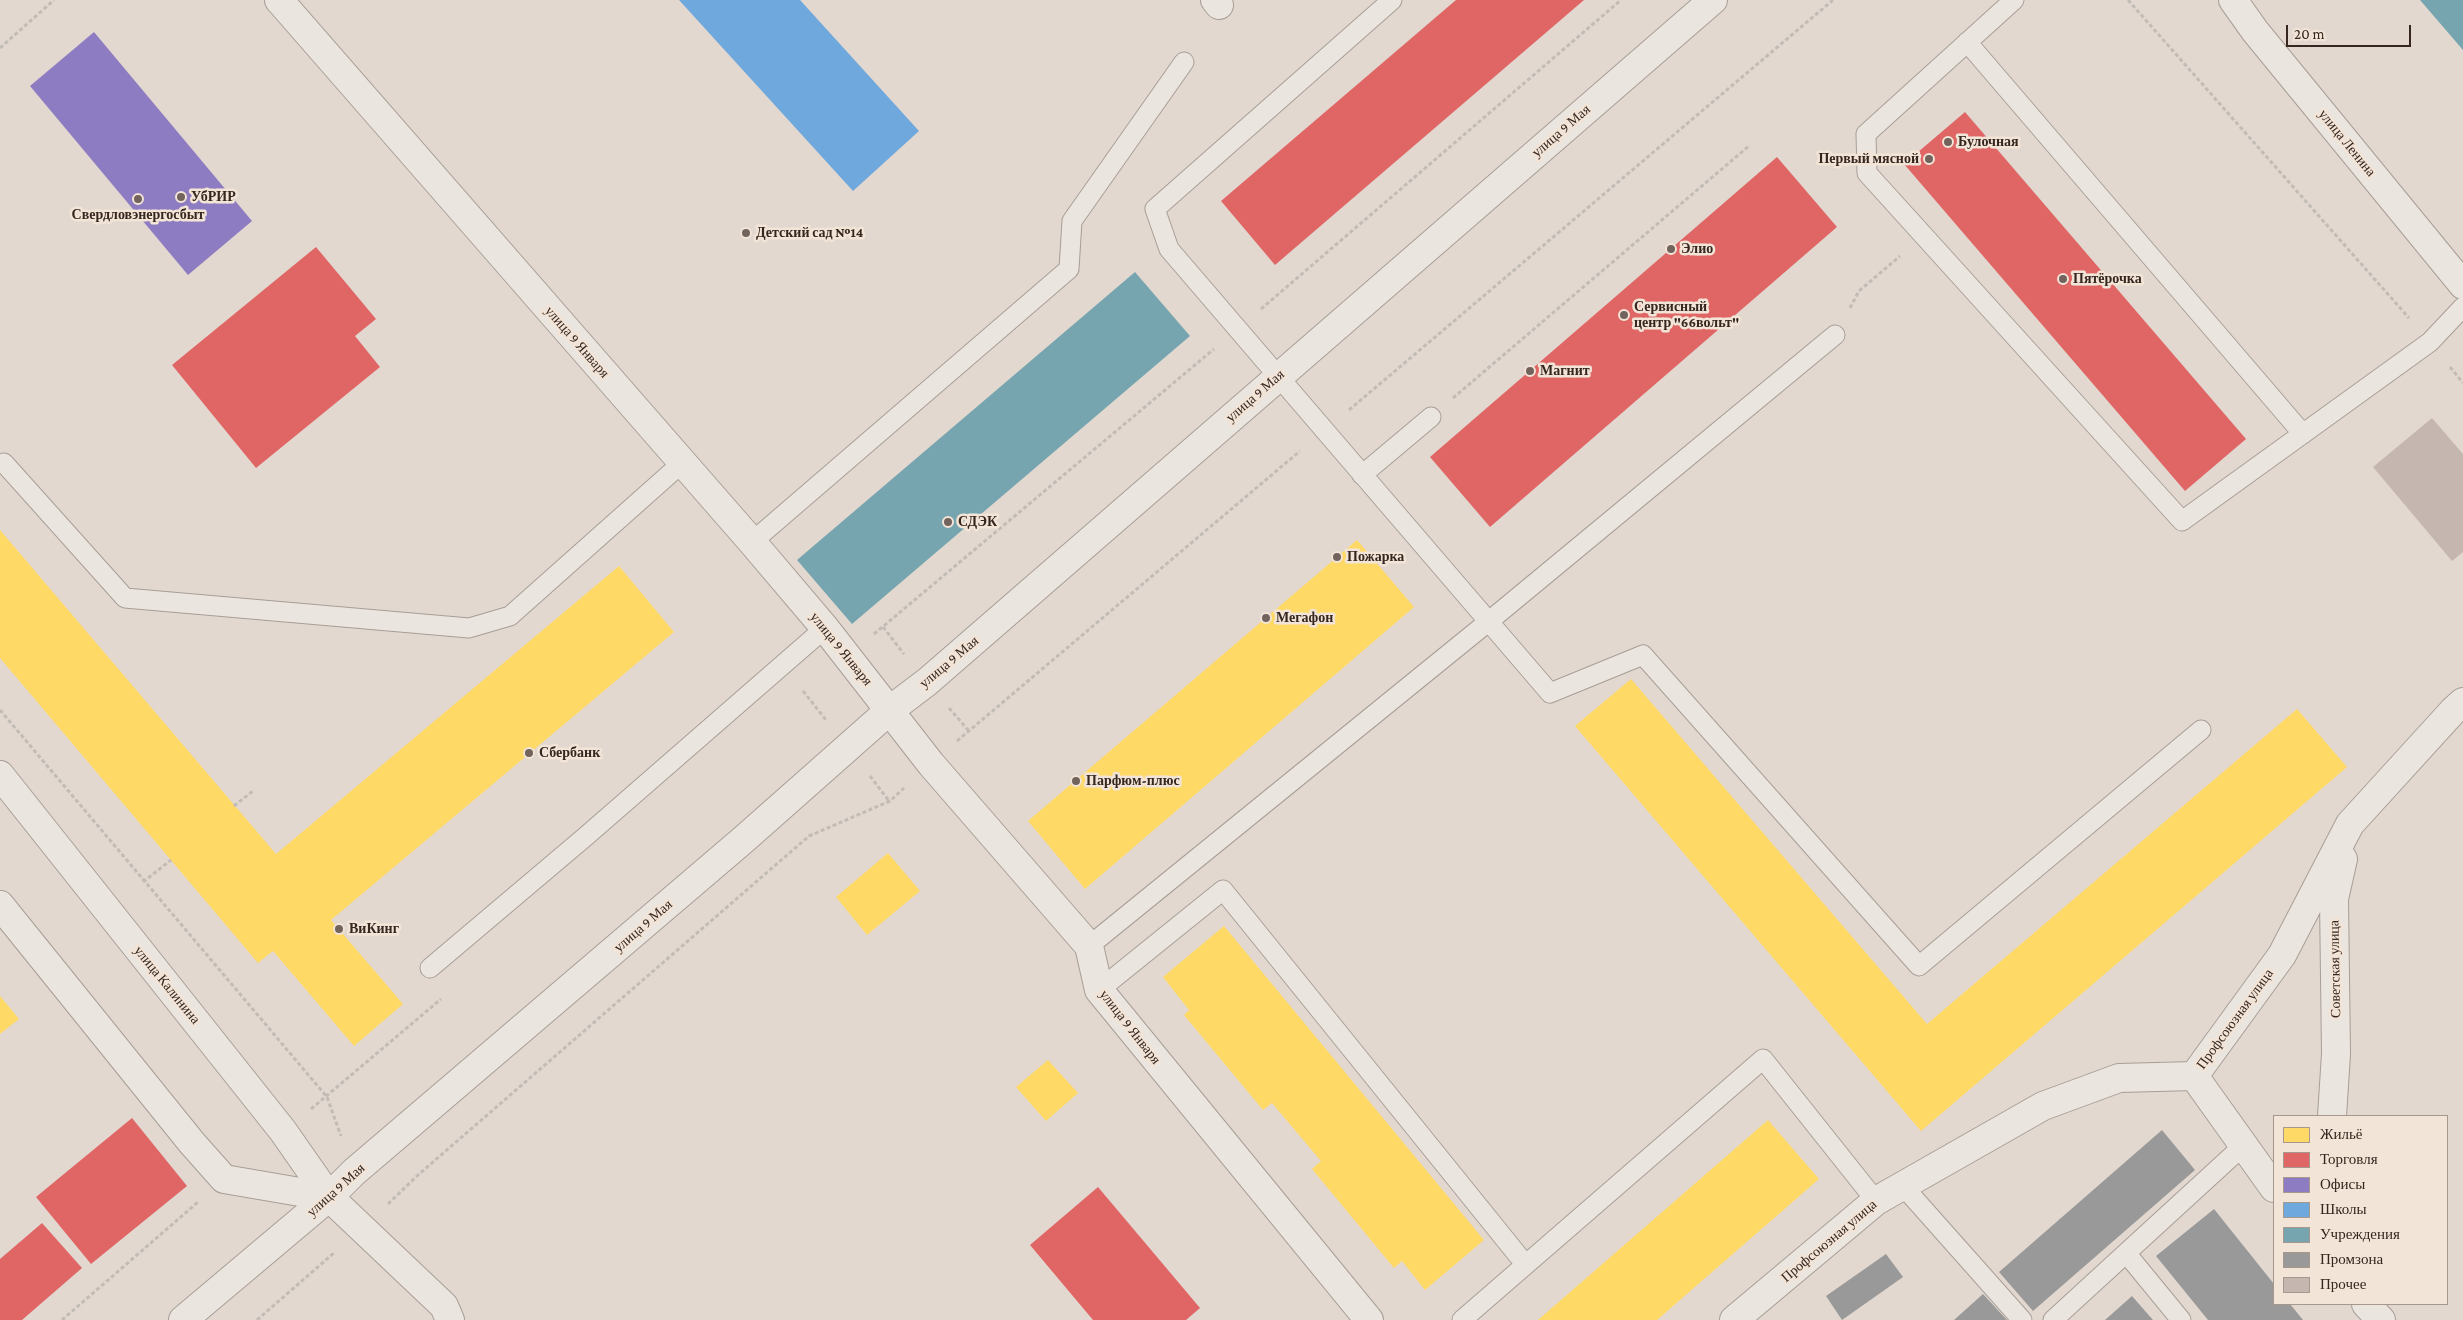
<!DOCTYPE html>
<meta charset="utf-8">
<style>
body{margin:0}
#map{position:relative;width:2463px;height:1320px;overflow:hidden;background:#e2d8cf;font-family:"Crimson Pro",serif}
canvas{display:block}
.legend{position:absolute;left:2273px;top:1115px;width:175px;height:190px;box-sizing:border-box;background:#f2e4d6;border:1px solid #a7988d;margin:0;padding:6px 9px;list-style:none;font-size:15px;color:#362620}
.legend li{display:flex;align-items:center;gap:10px;height:25px}
.legend b{width:25px;border:1px solid #a7988d}
.scale{position:absolute;left:2286px;top:25px;width:125px;height:22px;box-sizing:border-box;border:2px solid #362620;border-top:0;padding-left:6px;font-size:15px;line-height:18px;white-space:nowrap;color:#362620;-webkit-text-stroke:4px #f2e4d6;paint-order:stroke}
</style>
<div id="map">
<canvas width="2463" height="1320"></canvas>
<ul class="legend">
<li><b style="height:14px;background:#ffd966"></b>Жильё</li>
<li><b style="height:14px;background:#e06666"></b>Торговля</li>
<li><b style="height:14px;background:#8e7cc3"></b>Офисы</li>
<li><b style="height:14px;background:#6fa8dc"></b>Школы</li>
<li><b style="height:14px;background:#76a5af"></b>Учреждения</li>
<li><b style="height:14px;background:#999"></b>Промзона</li>
<li><b style="height:14px;background:#c6b6b0"></b>Прочее</li>
</ul>
<div class="scale">20 m</div>
</div>
<script>
const ctx = document.querySelector('canvas').getContext('2d');
ctx.lineJoin = 'round';
function fillPath(path, color) {
  ctx.fillStyle = color;
  ctx.fill(path, 'evenodd');
}
function toPath(rows) {
  const path = new Path2D();
  for (const r of rows) {
    path.moveTo(r[0], r[1]);
    for (let i = 2; i < r.length; i += 2) path.lineTo(r[i], r[i + 1]);
  }
  return path;
}
function trace(path, color, width, dash) {
  ctx.strokeStyle = color;
  ctx.lineWidth = width;
  ctx.lineCap = dash ? 'butt' : 'round';
  ctx.setLineDash(dash || []);
  ctx.stroke(path);
}
function label(font, color, halo, rows, align = 'center') {
  ctx.font = font + ' "Crimson Pro",serif';
  ctx.lineWidth = 5;
  ctx.setLineDash([]);
  ctx.textBaseline = 'middle';
  ctx.strokeStyle = halo;
  ctx.fillStyle = color;
  for (const [text, x, y, turn = 0] of rows) {
    ctx.save();
    ctx.translate(x, y);
    ctx.rotate((+turn || 0) * Math.PI / 180);
    ctx.textAlign = isNaN(turn) ? turn : align;
    if (halo) ctx.strokeText(text, 0, 0);
    ctx.fillText(text, 0, 0);
    ctx.restore();
  }
}
fillPath(toPath([
 [0,530,276,854,619,566,674,632,331,920,403,1004,354,1046,273,951,258,963,0,658],
 [1357,540,1414,607,1085,889,1028,821],
 [1631,679,1927,1024,2297,709,2347,767,1921,1131,1575,726],
 [888,853,920,891,867,935,836,897],
 [1224,926,1484,1240,1425,1290,1402,1261,1394,1268,1312,1169,1321,1161,1272,1103,1263,1110,1184,1015,1189,1010,1163,977],
 [0,996,19,1019,0,1034],
 [1048,1060,1078,1093,1046,1121,1016,1087],
 [1768,1120,1819,1179,1657,1320,1538,1320]
]), '#ffd966');
fillPath(toPath([
 [1456,0,1584,0,1275,265,1221,201],
 [1965,112,2246,439,2185,491,1904,164],
 [1777,157,1837,227,1490,527,1430,457],
 [316,247,376,319,355,336,380,367,256,468,172,365],
 [132,1118,187,1186,91,1264,36,1197],
 [1098,1187,1200,1308,1186,1320,1093,1320,1030,1245],
 [42,1223,82,1268,22,1320,0,1320,0,1259]
]), '#e06666');
fillPath(toPath([
 [94,32,252,221,188,275,30,86]
]), '#8e7cc3');
fillPath(toPath([
 [679,0,800,0,919,131,853,191]
]), '#6fa8dc');
fillPath(toPath([
 [2420,0,2463,0,2463,50],
 [1135,272,1190,336,852,624,797,560]
]), '#76a5af');
fillPath(toPath([
 [2162,1130,2195,1170,2033,1311,1999,1272],
 [2214,1209,2274,1284,2274,1304,2290,1304,2303,1320,2208,1320,2156,1256],
 [1886,1254,1903,1277,1842,1320,1826,1296],
 [1983,1294,2007,1320,1954,1320],
 [2132,1296,2153,1320,2105,1320]
]), '#999');
fillPath(toPath([
 [2432,418,2463,454,2463,552,2452,561,2373,467]
]), '#c6b6b0');
const service = toPath([
 [1392,0,1155,209,1169,249,1550,693,1643,655,1919,966,2201,730],
 [2014,0,1866,134,1867,173,2182,521,2430,342,2463,307],
 [1967,42,2303,434],
 [4,463,125,598,469,628,510,616,682,463],
 [1362,475,1431,417],
 [752,542,1069,269,1072,221,1184,62],
 [1089,946,1488,622,1835,335],
 [430,968,585,837,825,628],
 [1099,990,1223,890,1525,1264],
 [1903,1186,2022,1320],
 [2126,1253,2181,1320],
 [1462,1320,1763,1059,1876,1201],
 [2053,1320,2244,1145]
]);
const minor = toPath([
 [279,0,752,542,825,628,931,764,1089,946,1099,990,1369,1320],
 [1215,0,1219,5],
 [0,775,283,1131,329,1197],
 [0,905,192,1143,224,1179,329,1197,444,1306,450,1320],
 [2194,1076,2274,1188],
 [2332,1116,2336,1054,2334,899,2343,859],
 [2366,1304,2381,1320],
 [1734,1320,1876,1201,2043,1106,2119,1078,2194,1076,2282,955,2350,824,2453,711,2463,702]
]);
const tertiary = toPath([
 [2233,0,2255,31,2463,285],
 [183,1320,329,1197,354,1172,743,840,890,710,927,682,1713,0]
]);
trace(service, '#a89e97', 21);
trace(minor, '#a89e97', 30);
trace(tertiary, '#a89e97', 30);
trace(toPath([
 [2128,0,2409,318],
 [0,48,54,0],
 [1850,308,1859,291,1900,256],
 [1261,309,1621,0],
 [2450,367,2463,383],
 [1453,398,1750,145],
 [1349,410,1833,0],
 [883,627,904,654],
 [874,634,1214,349],
 [803,691,826,720],
 [949,708,969,731],
 [0,710,327,1097,341,1136],
 [957,741,1300,451],
 [870,776,889,801],
 [234,806,254,790],
 [143,882,171,860],
 [311,1109,441,999],
 [388,1204,418,1175,809,836,890,801,904,788],
 [62,1320,198,1202],
 [257,1320,335,1252]
]), '#c3bcb6', 3, [4, 2.5]);
trace(service, '#ebe5df', 19);
trace(minor, '#ebe5df', 28);
trace(tertiary, '#ebe5df', 28);
for (const [x, y, r, color] of [
 [1948,142,5,"#72645d"],
 [1929,159,5,"#72645d"],
 [181,197,5,"#72645d"],
 [138,199,5,"#72645d"],
 [746,233,5,"#72645d"],
 [1671,249,5,"#72645d"],
 [2063,279,5,"#72645d"],
 [1624,315,5,"#72645d"],
 [1530,371,5,"#72645d"],
 [948,522,5,"#72645d"],
 [1337,557,5,"#72645d"],
 [1266,618,5,"#72645d"],
 [529,753,5,"#72645d"],
 [1076,781,5,"#72645d"],
 [339,929,5,"#72645d"]
]) {
  const dot = new Path2D();
  dot.arc(x, y, r, 0, 2 * Math.PI);
  ctx.fillStyle = color;
  ctx.fill(dot);
  trace(dot, '#f2e4d6', 2);
}
label('14px', '#362620', '#f2e4d6', [
 ["улица 9 Мая",1561,131,-41],
 ["улица Ленина",2347,143,51],
 ["улица 9 Января",577,342,49],
 ["улица 9 Мая",1255,396,-41],
 ["улица 9 Января",841,649,51],
 ["улица 9 Мая",949,662,-40],
 ["улица 9 Мая",643,926,-41],
 ["Советская улица",2335,969,-91],
 ["улица Калинина",167,985,51],
 ["Профсоюзная улица",2235,1019,-54],
 ["улица 9 Января",1130,1027,52],
 ["улица 9 Мая",336,1190,-42],
 ["Профсоюзная улица",1829,1241,-40]
]);
label('bold 14px', '#362620', '#f2e4d6', [
 ["Булочная",1958,142],
 ["Первый мясной",1919,159,"right"],
 ["УбРИР",191,197],
 ["Свердловэнергосбыт",138,215,"center"],
 ["Детский сад №14",756,233],
 ["Элио",1681,249],
 ["Пятёрочка",2073,279],
 ["Сервисный",1634,307],
 ["центр \"66вольт\"",1634,323],
 ["Магнит",1540,371],
 ["СДЭК",958,522],
 ["Пожарка",1347,557],
 ["Мегафон",1276,618],
 ["Сбербанк",539,753],
 ["Парфюм-плюс",1086,781],
 ["ВиКинг",349,929]
], 'left');
</script>
